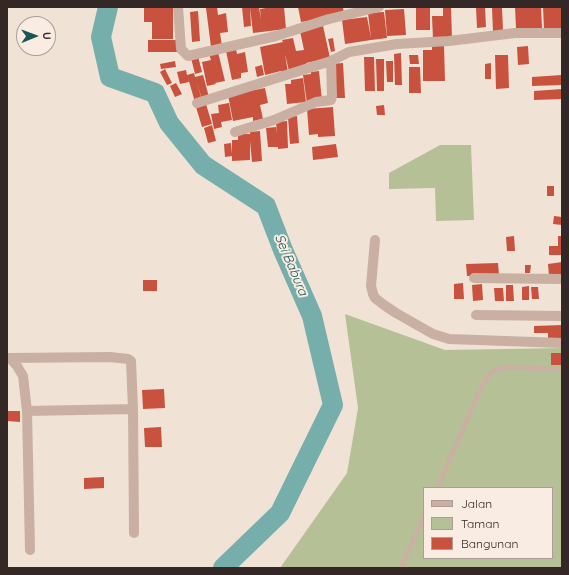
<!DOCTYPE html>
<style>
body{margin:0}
#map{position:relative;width:569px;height:575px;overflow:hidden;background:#f1e2d6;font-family:Quicksand,sans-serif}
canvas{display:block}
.frame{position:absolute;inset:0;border:8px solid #332825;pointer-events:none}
.legend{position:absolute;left:423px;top:487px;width:130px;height:72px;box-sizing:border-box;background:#f9ece2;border:1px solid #aa9e96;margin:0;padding:5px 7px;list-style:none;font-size:12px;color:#332825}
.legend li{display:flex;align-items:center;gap:8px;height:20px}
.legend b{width:20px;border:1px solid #aa9e96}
.north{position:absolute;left:16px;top:16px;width:40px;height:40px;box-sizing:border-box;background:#f9ece2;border:1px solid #aa9e96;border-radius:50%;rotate:89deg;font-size:11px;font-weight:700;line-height:16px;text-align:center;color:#332825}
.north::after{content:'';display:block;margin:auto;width:14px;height:18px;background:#1a5553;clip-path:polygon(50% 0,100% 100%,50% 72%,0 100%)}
</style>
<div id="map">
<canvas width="569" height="575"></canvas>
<div class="frame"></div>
<ul class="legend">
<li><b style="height:5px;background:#c9b0a2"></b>Jalan</li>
<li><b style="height:11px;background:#b6c096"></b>Taman</li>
<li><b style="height:11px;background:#c8523d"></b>Bangunan</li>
</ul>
<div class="north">U</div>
</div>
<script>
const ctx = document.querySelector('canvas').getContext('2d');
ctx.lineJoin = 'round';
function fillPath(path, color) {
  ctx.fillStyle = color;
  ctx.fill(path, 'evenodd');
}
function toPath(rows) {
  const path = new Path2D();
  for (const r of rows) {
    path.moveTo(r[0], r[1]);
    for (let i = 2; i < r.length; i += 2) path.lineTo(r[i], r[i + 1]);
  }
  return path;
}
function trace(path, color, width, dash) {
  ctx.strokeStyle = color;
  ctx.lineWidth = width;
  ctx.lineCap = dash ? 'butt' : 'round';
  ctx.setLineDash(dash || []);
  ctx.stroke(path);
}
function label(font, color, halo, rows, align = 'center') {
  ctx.font = font + ' Quicksand,sans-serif';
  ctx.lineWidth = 4;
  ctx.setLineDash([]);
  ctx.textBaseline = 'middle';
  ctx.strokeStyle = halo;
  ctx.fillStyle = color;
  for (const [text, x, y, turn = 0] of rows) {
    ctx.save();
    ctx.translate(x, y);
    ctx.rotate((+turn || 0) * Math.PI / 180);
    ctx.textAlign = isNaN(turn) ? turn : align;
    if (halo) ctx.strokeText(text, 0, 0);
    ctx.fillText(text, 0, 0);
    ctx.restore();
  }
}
fillPath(toPath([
 [440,145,471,145,474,220,436,221,435,188,389,189,389,173],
 [345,314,445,350,562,348,562,568,280,568,347,473,358,408],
 [424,488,552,488,552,558,424,558]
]), '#b6c096');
trace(toPath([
 [108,7,101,37,110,77,155,93,169,123,203,165,266,206,283,250,312,316,333,405,280,513,223,568]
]), '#75aeab', 20);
fillPath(toPath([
 [144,7,173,7,173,39,152,39,152,22,144,22],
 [211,7,217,7,218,15,226,13,228,32,220,33,222,46,211,47,206,8],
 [242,7,250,7,251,26,244,27],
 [250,7,259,7,261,20,260,9,272,7,284,7,286,29,253,33],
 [298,7,343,7,344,15,326,18,325,10,326,18,301,22],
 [416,7,430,7,430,30,416,30],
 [443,7,451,7,452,38,433,39,432,16,443,16],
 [476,7,485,7,486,27,477,28],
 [515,7,541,7,542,28,516,28],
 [543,7,562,7,562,29,544,29],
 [492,8,502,8,503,31,493,31],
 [404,9,406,35,387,36,385,10],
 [198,11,200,41,192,42,190,12],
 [384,12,387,38,371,40,345,44,342,20,367,17,371,38,368,13],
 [323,26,330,58,306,63,307,67,289,71,285,54,288,73,281,71,265,75,260,47,283,42,282,40,293,38,296,51,304,50,300,31],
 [333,38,335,51,331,52,328,39],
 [148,40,177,40,177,52,148,52],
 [432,45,444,45,445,81,423,81,423,50,432,50],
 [528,46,529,64,518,65,517,47],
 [236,49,237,54,245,52,248,72,241,73,241,78,232,80,226,51],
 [218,52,225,81,215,83,216,84,207,86,202,62,211,60,209,54],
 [401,53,402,85,395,85,394,54],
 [409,55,418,55,419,64,410,64],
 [495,55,508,55,509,88,496,89],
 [198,56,202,72,195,74,191,58],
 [364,57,374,57,375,91,365,91],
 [376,59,384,59,384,91,377,91],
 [175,61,176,67,161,69,160,64],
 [386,61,393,61,393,82,387,82],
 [343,63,345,98,333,98,331,64],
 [491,63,491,79,485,79,485,64],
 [262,65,264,75,257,77,255,67],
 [409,67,420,67,421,93,409,93],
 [165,69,172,83,167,85,160,72],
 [186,70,187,75,194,73,195,77,203,75,209,97,202,99,196,80,202,100,195,102,188,78,189,82,180,84,177,72],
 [319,71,322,101,307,103,303,75,311,74,311,72],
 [562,75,562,85,532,86,532,77],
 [303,78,306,102,287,104,285,84,291,84,291,80],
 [176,83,182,94,175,97,170,86],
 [265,88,268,103,260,105,263,119,253,121,253,117,233,121,228,95],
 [562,89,562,99,534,100,534,91],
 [229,103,232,120,221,122,222,127,214,129,211,114,219,113,218,105],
 [206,104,212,124,202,127,196,107],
 [384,105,385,115,377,115,376,106],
 [333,107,335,136,318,137,318,134,309,135,307,109],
 [297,116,299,143,290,144,288,117],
 [287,121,288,148,278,149,278,147,268,147,266,128,276,127,277,134,276,122],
 [212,125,216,141,208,143,204,128],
 [260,131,262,161,252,162,250,141,250,160,232,161,232,156,225,157,224,144,231,143,232,154,232,140,238,140,238,134,250,134,250,132],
 [336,144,338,157,313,160,312,147],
 [547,186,554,186,554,196,547,196],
 [554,216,562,217,562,225,553,224],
 [514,236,515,251,507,251,506,237],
 [558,236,562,236,562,255,549,255,549,246,558,246],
 [562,262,562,275,549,276,548,264],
 [498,263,499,275,467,276,466,264],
 [525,265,531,265,530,273,525,273],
 [143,280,157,280,157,291,143,291],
 [463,283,464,299,454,299,454,284],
 [482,284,483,300,473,301,472,285],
 [506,285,513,285,514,301,506,301],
 [529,286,529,300,522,300,522,287],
 [531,287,538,287,539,299,532,299],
 [494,288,503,288,504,301,495,301],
 [562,325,562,342,548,342,548,333,534,333,534,326],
 [551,353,562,353,562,365,551,365],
 [164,389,165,408,143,409,142,390],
 [7,411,20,411,20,422,7,421],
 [161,427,162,447,145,447,144,428],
 [104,477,104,488,84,489,84,478]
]), '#c8523d');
trace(toPath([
 [437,488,483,384,490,374,499,369,507,367,562,370],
 [401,568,424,517]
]), '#c9b0a2', 5);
trace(toPath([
 [178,7,181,49,188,56,276,36,329,19,379,7],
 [197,103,331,61,349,52,397,44,449,41,515,33,562,33],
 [235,132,274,120,316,102,331,100,332,96,331,61],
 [375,240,371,286,373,294,375,298,384,305,396,313,433,334,449,339,562,343],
 [474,278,562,279],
 [476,315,562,316],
 [7,358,110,357,128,359,131,361,133,409,27,411],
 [10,358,17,366,23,376,27,411,30,550],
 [133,409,134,533]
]), '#c9b0a2', 10);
label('italic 13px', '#1a5553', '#f9ece2', [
 ["Sei Babura",291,265,67]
]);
</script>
